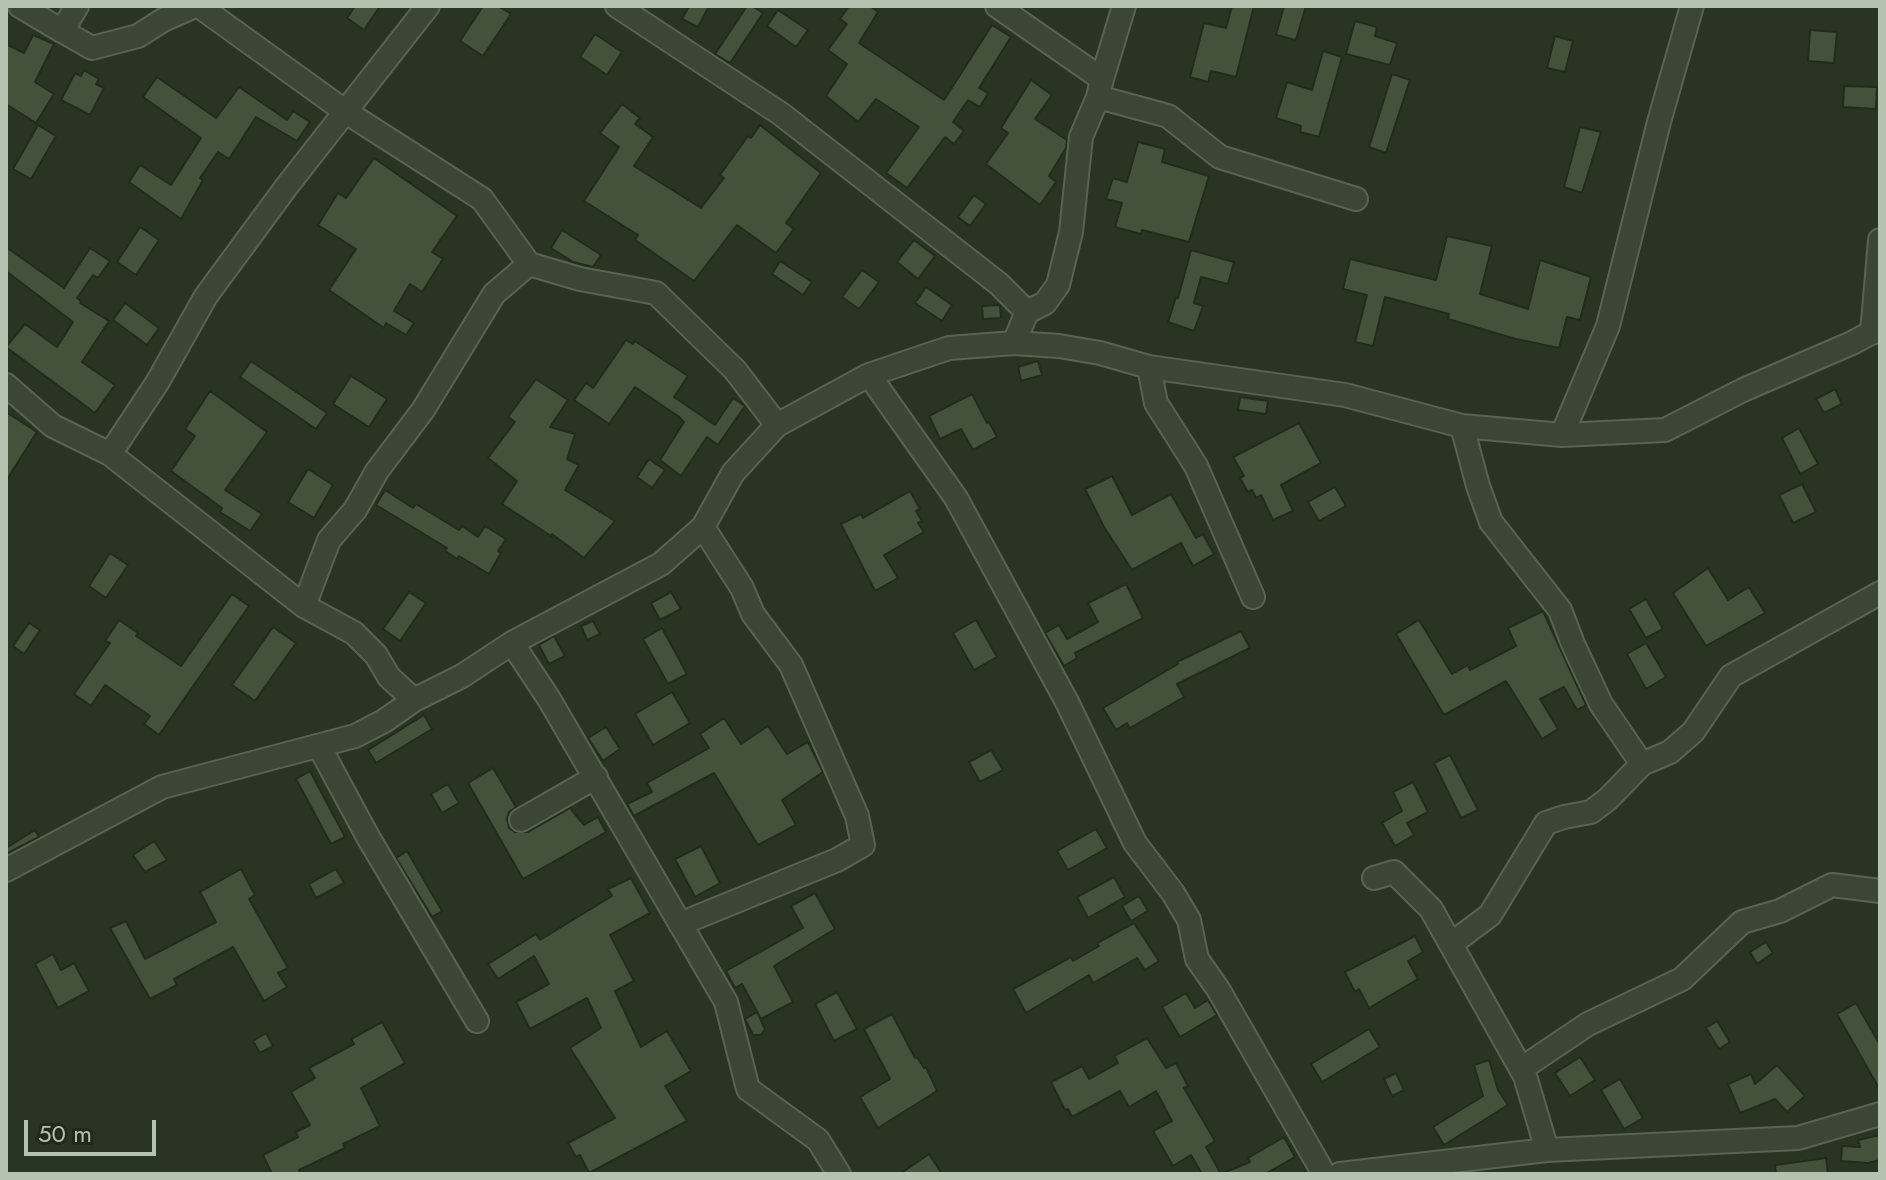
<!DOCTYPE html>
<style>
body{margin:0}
#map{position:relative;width:1886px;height:1180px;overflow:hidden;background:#293522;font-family:Jost,sans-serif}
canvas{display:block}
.frame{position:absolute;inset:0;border:8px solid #b5c2b0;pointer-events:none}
.scale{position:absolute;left:24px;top:1120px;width:132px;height:36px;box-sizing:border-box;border:4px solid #b5c2b0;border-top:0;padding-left:10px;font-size:24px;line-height:28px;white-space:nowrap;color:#b5c2b0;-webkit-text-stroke:6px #202a1b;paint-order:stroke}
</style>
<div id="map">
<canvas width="1886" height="1180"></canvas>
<div class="frame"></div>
<div class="scale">50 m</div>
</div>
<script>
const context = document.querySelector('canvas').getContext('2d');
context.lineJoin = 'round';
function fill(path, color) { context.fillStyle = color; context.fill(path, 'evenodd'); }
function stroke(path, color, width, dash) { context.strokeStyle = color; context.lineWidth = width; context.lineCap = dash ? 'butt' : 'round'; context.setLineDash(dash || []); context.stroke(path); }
const building = new Path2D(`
 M355,6H380L364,30L347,18Z
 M483,6H498L511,14L483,56L460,41Z
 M689,6H709L698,27L682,19Z
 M747,6H752L763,13L730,63L715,54Z
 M849,6H870L878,12L859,43L944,100L992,25L1011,37L979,88L988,93L980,107L968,100L953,122L964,131L954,144L945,137L907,188L886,173L919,127L876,99L858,122L826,96L847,64L828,50L847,24L840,19Z
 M1232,6H1254L1236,77L1211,71L1208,82L1190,77L1204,23L1226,28Z
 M1284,6H1306L1296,40L1276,35Z
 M778,10L808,30L796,47L767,26Z
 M1355,21L1377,27L1375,36L1397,43L1390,65L1346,54Z
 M1810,30L1837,32L1834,63L1808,61Z
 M595,34L622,52L607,75L580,57Z
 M33,35L54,44L35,82L54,94L36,123L6,104V44L24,53Z
 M1555,36L1573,41L1565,72L1547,68Z
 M1323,51L1342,57L1319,137L1300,132L1301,126L1276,118L1287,82L1312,90Z
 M84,70L99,79L96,84L104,88L90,115L61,100L75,73L81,76Z
 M1392,74L1410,80L1386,153L1369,147Z
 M157,77L216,118L239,87L287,120L293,111L310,122L297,141L256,117L229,159L218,152L200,178L203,180L181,219L129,182L140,165L171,185L201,138L143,97Z
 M1031,80L1052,95L1035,119L1067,140L1066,148L1049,176L1056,182L1040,205L986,164L1008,133L1001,128Z
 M1844,86L1877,87L1876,109L1843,107Z
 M622,104L640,118L635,124L653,137L634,166L701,208L724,178L720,175L748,136L751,138L760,125L821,173L786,223L794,229L776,253L737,225L694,281L635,240L638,235L584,201L619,147L600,133Z
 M38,125L56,136L31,179L13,169Z
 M1580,127L1601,132L1582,193L1564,187Z
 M1138,142L1165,149L1162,162L1209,176L1189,242L1142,230L1141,234L1115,227L1122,203L1106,199L1113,178L1127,182Z
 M374,158L457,216L432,252L443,259L422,292L410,284L394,311L414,323L406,335L386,323L384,328L329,290L356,249L318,225L338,193L346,198Z
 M974,195L986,204L970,226L958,217Z
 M140,227L159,240L136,275L117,262Z
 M562,230L601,255L593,267L573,262L551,248Z
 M1447,236L1492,246L1480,294L1528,309L1540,260L1591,277L1580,320L1567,317L1559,348L1516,339L1448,319L1449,314L1385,297L1373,346L1355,342L1367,295L1343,289L1350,259L1436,280Z
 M914,240L935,256L918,279L897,262Z
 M6,247L64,288L90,248L110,261L98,278L93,275L77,298L81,301L80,303L109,321L82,362L115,385L95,413L6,347L25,324L57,347L73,322L6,271Z
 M1191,250L1234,262L1228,284L1201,277L1194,303L1203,306L1194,331L1168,322L1176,297L1178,298Z
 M780,261L812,282L803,295L772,274Z
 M862,270L879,282L859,309L842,297Z
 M926,287L952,305L942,321L915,303Z
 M125,303L159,328L147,345L113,320Z
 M1000,305L1001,318L983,319L982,306Z
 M626,340L633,344L635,341L688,376L674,397L715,425L733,398L745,406L718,445L707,437L681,476L660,460L684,422L678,416L635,387L609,424L574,400L586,383L593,388Z
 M251,361L327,413L316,429L240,377Z
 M1038,361L1042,375L1021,381L1018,367Z
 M351,376L387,399L369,427L333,404Z
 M536,379L568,400L550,427L575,434L567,459L579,465L565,490L615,521L584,558L552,534L551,536L502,504L517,481L488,458L515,422L508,417Z
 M1835,389L1842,404L1824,413L1816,399Z
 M210,391L267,432L225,490L262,514L250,531L220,512L222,508L171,471L195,436L185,429Z
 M972,394L987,423L989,422L997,437L973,450L961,429L940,439L929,416Z
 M1240,397L1268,401L1266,414L1238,410Z
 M6,412L37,432L6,481Z
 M1299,423L1321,463L1281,485L1293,511L1273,520L1261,495L1256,498L1252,490L1248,492L1240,478L1244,476L1233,457Z
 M1799,428L1818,464L1800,474L1782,438Z
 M649,459L665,470L652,488L637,477Z
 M308,469L333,485L314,518L288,502Z
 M1112,476L1132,515L1171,494L1196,538L1203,534L1214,554L1193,566L1181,543L1132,570L1104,527L1085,489Z
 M1802,484L1816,512L1793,523L1779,495Z
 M1335,487L1346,506L1319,521L1308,502Z
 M385,490L413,508L416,504L459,530L462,526L478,537L485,526L506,539L498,551L501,553L489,574L459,556L457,559L445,551L447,548L376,505Z
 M910,491L920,509L916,511L922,521L918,523L924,532L884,555L898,578L875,591L841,524L861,514L863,518Z
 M110,553L128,565L106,598L89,586Z
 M1708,568L1728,600L1749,587L1765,613L1706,646L1673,593Z
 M1126,584L1143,618L1075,653L1077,658L1064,666L1045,633L1059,625L1067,639L1098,622L1088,603Z
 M409,592L426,603L400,641L383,629Z
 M671,592L681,609L660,620L651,603Z
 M232,594L249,606L159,735L144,724L150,716L105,685L91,706L74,694L110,643L105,641L119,620L138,633L136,636L181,666Z
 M1646,599L1663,629L1646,638L1629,609Z
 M1543,611L1586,705L1577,710L1564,687L1540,699L1558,729L1542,739L1506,681L1444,715L1396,634L1419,620L1452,674L1468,665L1470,670L1516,646L1508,628Z
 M976,620L997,657L974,670L953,633Z
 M593,621L600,634L587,640L581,626Z
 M29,623L40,630L24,654L13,646Z
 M273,627L296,643L255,701L232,685Z
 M662,628L687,674L668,684L643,639Z
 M1241,631L1250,648L1177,684L1184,697L1130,728L1127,723L1116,730L1103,708L1178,664L1177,662Z
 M554,636L565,656L549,664L539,645Z
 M1646,643L1666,677L1646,689L1627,654Z
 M672,692L690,723L653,745L635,714Z
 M424,715L432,729L376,763L368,750Z
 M724,718L741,744L768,726L787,754L808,742L823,772L782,800L796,825L758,845L714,773L634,816L627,804L652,792L647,783L709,748L700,734Z
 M606,727L620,749L603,761L588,738Z
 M991,750L1003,770L980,782L969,762Z
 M1450,755L1478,810L1461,818L1434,763Z
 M493,768L516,807L509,812L507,819L509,828L515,832H528L570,808L584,825L598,817L606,832L523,879L468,783Z
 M310,771L345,837L331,844L296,779Z
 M1413,782L1428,812L1407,823L1414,835L1395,846L1382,823L1402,811L1393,792Z
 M448,784L459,803L442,813L431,794Z
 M1096,829L1107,848L1068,870L1057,851Z
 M35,830L39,837L6,854V848Z
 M154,841L167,860L145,872L133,855Z
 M701,846L720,883L695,897L675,859Z
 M407,851L442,911L432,917L396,858Z
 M241,869L255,895L249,899L288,968L278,973L287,987L264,1001L233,947L174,979L177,985L150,999L110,928L126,921L145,959L216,922L200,892Z
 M336,869L344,883L316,898L309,884Z
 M1114,877L1125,897L1088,918L1077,897Z
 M631,878L650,913L610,935L634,981L615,991L641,1047L667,1031L691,1071L665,1086L687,1121L589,1173L580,1155L576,1157L568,1143L615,1118L570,1048L601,1028L587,998L530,1029L516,1002L549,984L534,956L498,979L488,964L536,934L540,940L612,896L608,889Z
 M815,893L835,929L774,966L793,1002L761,1019L742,984L735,988L726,971L803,928L791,906Z
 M1139,896L1148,911L1131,921L1122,906Z
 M1134,923L1159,961L1145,970L1137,958L1093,983L1089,975L1026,1013L1013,989L1071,957L1073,961L1099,946L1097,943Z
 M1415,936L1423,952L1408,961L1418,979L1369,1008L1359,989L1355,992L1345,972Z
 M1766,942L1773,953L1757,964L1750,952Z
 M53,954L61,970L74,963L89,991L58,1008L35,964Z
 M837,992L857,1029L834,1041L815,1004Z
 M1186,993L1195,1008L1208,1000L1217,1015L1180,1037L1162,1007Z
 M1856,1003L1880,1045V1090L1837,1014Z
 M757,1012L765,1029L761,1035H753L745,1019Z
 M892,1014L915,1058L917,1057L924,1068L926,1067L937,1091L878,1128L860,1097L890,1079L864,1029Z
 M1717,1021L1730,1042L1719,1049L1706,1028Z
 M382,1022L405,1063L361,1088L380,1126L343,1144L345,1148L299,1170L301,1174H272L263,1155L298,1137L296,1132L310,1125L291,1092L315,1078L309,1068L354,1044L351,1039Z
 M1369,1029L1380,1047L1322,1082L1311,1064Z
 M266,1033L273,1046L260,1053L253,1041Z
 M1147,1038L1166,1068L1176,1063L1188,1086L1184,1088L1215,1141L1206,1147L1221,1174L1250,1162L1248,1158L1284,1137L1295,1157L1265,1174H1202L1191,1155L1173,1166L1153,1131L1172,1121L1156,1091L1129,1107L1120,1091L1072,1117L1068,1109L1065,1110L1051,1082L1082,1066L1089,1079L1118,1063L1114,1056Z
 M1580,1057L1595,1080L1570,1096L1555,1073Z
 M1489,1060L1498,1090L1508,1105L1444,1145L1433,1127L1483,1096L1474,1065Z
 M1777,1065L1805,1096L1787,1112L1775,1099L1740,1113L1728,1084L1751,1074L1755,1084Z
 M1396,1073L1404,1090L1392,1096L1384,1079Z
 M1620,1079L1643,1118L1624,1129L1601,1090Z
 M1880,1135V1160L1868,1163L1841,1161L1842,1146L1860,1147L1858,1140Z
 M929,1154L942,1174H900Z
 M1826,1158L1828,1174H1776L1775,1165Z`);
fill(building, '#44523c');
stroke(building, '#222c1d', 2);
const minor = new Path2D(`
 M20,6L62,31L77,6
 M199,6L346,112L482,199L529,264L580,279L656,293L735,370L777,425
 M617,6L781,114L999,284L1027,312
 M997,6L1102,79L1098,97L1081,137L1071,232L1058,285L1045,303L1027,312L1014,343
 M62,31L92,48L138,36L163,20L195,6
 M1102,79L1124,6
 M1098,97L1168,116L1220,157L1356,199
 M1872,333L1880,240
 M1149,367L1156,403L1196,466L1253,597
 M869,375L956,498L1067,702L1135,843L1173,893L1189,920L1197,959L1218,989L1324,1174
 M6,385L53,426L110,454L304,606L354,633L376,655L389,677L414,700
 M1462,426L1478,486L1491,522L1560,610L1573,644L1601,704L1642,764
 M1562,435L1608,326L1659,122L1692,6
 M110,454L157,383L206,296L287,186L428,6
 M304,606L329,540L355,510L377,471L423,410L494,294L529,264
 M512,643L549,699L726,1002L748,1089L818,1140L839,1174
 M319,746L368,837L477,1021
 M521,820L596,777
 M6,870L162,787L355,736L384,721L414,700L462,676L512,643L661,564L703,527L733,473L777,425L869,375L949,348L1014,343L1059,346L1100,353L1149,367L1345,395L1462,426L1562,435L1665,430L1743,390L1852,343L1880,328
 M1374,878L1394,872L1431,909L1525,1076L1547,1150
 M680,924L837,860L863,845L857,816L791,665L753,614L742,588L703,527
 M1451,944L1490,915L1546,823L1564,817L1591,812L1608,799L1642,764L1670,752L1693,732L1731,676L1880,593
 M1521,1069L1588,1024L1682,979L1742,922L1780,911L1832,885L1880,891
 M1340,1174L1547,1150L1798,1138L1880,1114`);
stroke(minor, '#586353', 26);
stroke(minor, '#3b4635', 22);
</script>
